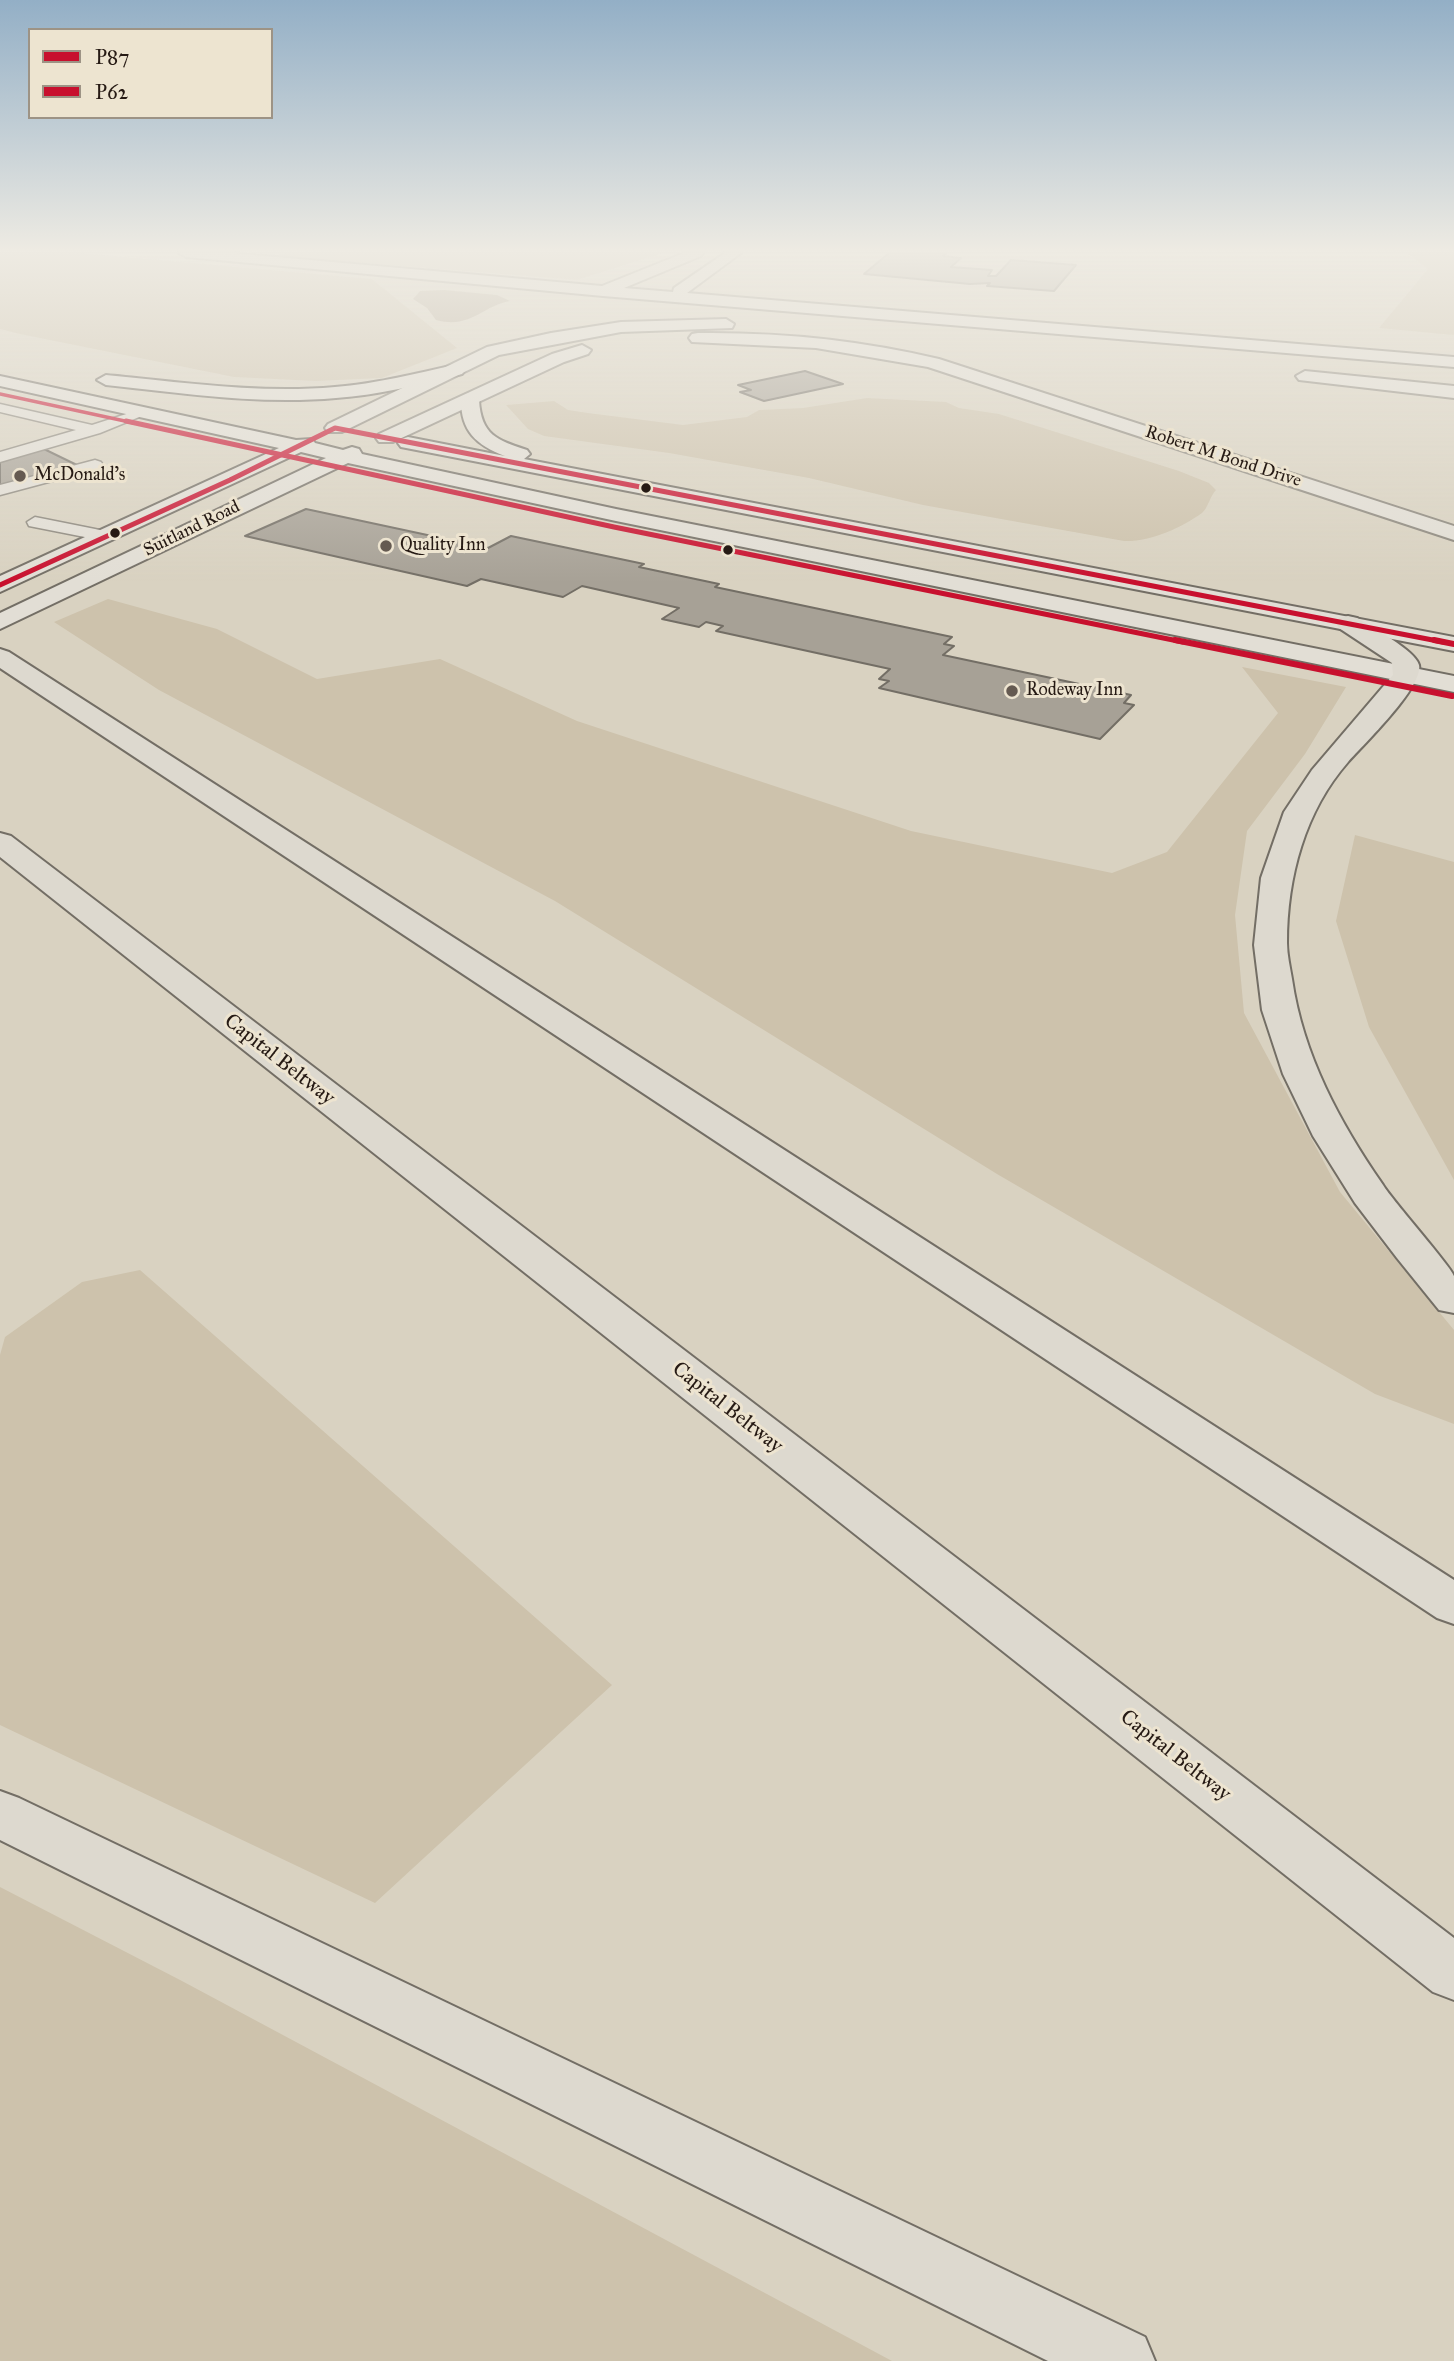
<!DOCTYPE html>
<style>
body{margin:0}
#map{position:relative;width:1454px;height:2361px;overflow:hidden;background:#d9d2c1;font-family:"IM FELL Great Primer",serif}
canvas{display:block}
.legend{position:absolute;left:28px;top:28px;width:245px;height:91px;box-sizing:border-box;background:#ede4d0;border:2px solid #9d9385;margin:0;padding:9px 12px;list-style:none;font-size:21px;color:#261a14}
.legend li{display:flex;align-items:center;gap:14px;height:35px}
.legend b{width:35px;border:2px solid #9d9385}
</style>
<div id="map">
<canvas width="1454" height="2361"></canvas>
<ul class="legend">
<li><b style="height:9px;background:#c8102e"></b>P87</li>
<li><b style="height:9px;background:#c8102e"></b>P62</li>
</ul>
</div>
<script>
const context = document.querySelector('canvas').getContext('2d');
context.lineJoin = 'round';
function fill(path, color) { context.fillStyle = color; context.fill(path, 'evenodd'); }
function stroke(path, color, width, dash) { context.strokeStyle = color; context.lineWidth = width; context.lineCap = dash ? 'butt' : 'round'; context.setLineDash(dash || []); context.stroke(path); }
function write(font, color, halo, rows, align = 'center') {
  context.font = font + ' "IM FELL Great Primer",serif'; context.lineWidth = 6; context.setLineDash([]); context.textBaseline = 'middle'; context.strokeStyle = halo; context.fillStyle = color; for (const [text, x, y, turn = 0] of rows) {
    context.save(); context.translate(x, y); context.rotate((+turn || 0) * Math.PI / 180); context.textAlign = isNaN(turn) ? turn : align; if (halo) context.strokeText(text, 0, 0); context.fillText(text, 0, 0); context.restore();
  }
}
fill(new Path2D(`
 M0,253H81L372,279L457,348L382,378L316,381L234,377L20,334L0,329Z
 M286,253H663L577,280L275,256Z
 M1407,253H1454V335L1379,328L1428,269Z
 M867,398L946,402L959,408L999,414L1179,471L1209,483L1216,490C1210,496 1208,508 1202,513C1181,528 1150,542 1124,541L923,505L809,478L669,453L544,436L528,429L506,405L554,401L568,410L588,413L683,425L747,417L759,410L803,408Z
 M108,599L217,629L317,679L440,659L577,721L911,831L1112,873L1167,852L1278,713L1242,667L1346,687L1305,754L1247,831L1235,915L1244,1013L1340,1192L1454,1330V1424L1375,1394L997,1174L555,901L159,690L54,622Z
 M1355,835L1454,862V1180L1369,1027L1336,921Z
 M140,1270L612,1685L375,1903L0,1725V1355L5,1337L82,1282Z
 M0,1887L182,1981L892,2361H0Z`), '#cdc2ac');
fill(new Path2D(`
 M444,290L497,295L510,301C480,307 471,329 436,320L427,308L413,299L420,291Z`), '#b3a794');
const building = new Path2D(`
 M889,253H947L943,256L961,258L951,267L992,270L988,276H996L1011,260L1076,265L1054,291L987,286L990,283L970,284L864,274Z
 M805,371L843,384L764,401L740,392L751,390L738,385Z
 M44,449L81,467L0,486V459Z
 M306,509L488,548L511,536L644,564L639,567L719,584L715,587L952,637L944,644L954,646L943,655L1131,695L1124,703L1134,705L1100,739L879,688L889,681L879,679L890,669L716,631L723,626L706,622L699,627L662,619L679,608L582,586L563,597L481,579L467,586L245,536Z`);
fill(building, '#a7a196');
stroke(building, '#736e65', 2);
const service = new Path2D(`
 M0,404L92,425L142,409L149,413L100,433L0,462V452L76,430L0,412Z
 M95,460L101,462L103,465L101,468L0,495V485Z
 M35,517L105,531L114,536L105,541L29,526L27,522Z`);
const tertiary = new Path2D(`
 M179,253H231L602,286L684,253H703L701,256L624,288L673,292L674,288L725,253H741L687,293L1454,357V367L603,296L186,257Z
 M726,319L734,324L732,328L621,332L499,355L342,432H328L325,428L328,424L487,347L551,333L621,322Z
 M698,333C780,332 860,340 939,359L1454,526V540L928,367L816,348L692,342L689,338L692,334Z
 M582,345L591,350L588,354L564,362L393,442H379L376,438L379,434L552,354Z
 M1305,371L1454,386V398L1299,380L1296,376Z`);
const secondary = new Path2D(`
 M456,365L465,370L462,374C421,384 379,395 336,398C259,405 182,393 106,385L97,380L106,375C182,382 259,394 335,387C376,384 416,373 456,365Z
 M0,376L296,440L312,439L315,443L343,450L352,447L359,449L362,454L616,509L1454,676V692L616,521L348,463L0,629V613L326,458L301,452L0,592V576L279,448L0,386Z
 M470,394L479,400C481,435 497,440 527,450L530,454L524,459L1454,637V651L401,447L398,443L401,439L408,437L505,456C476,445 461,431 461,400Z`);
const motorway = new Path2D(`
 M1348,616L1357,618C1371,627 1415,650 1419,665C1424,686 1363,745 1348,762C1305,811 1287,877 1287,943C1287,955 1290,967 1292,979C1303,1055 1340,1123 1383,1185C1392,1200 1453,1269 1454,1276C1454,1288 1454,1302 1454,1313L1439,1310L1397,1258L1355,1203L1313,1136L1283,1074L1262,1010L1254,945L1261,878L1284,812L1312,770L1393,675L1392,663L1339,628L1336,623L1339,618Z
 M0,649L9,652L1454,1580V1624L1437,1618L0,668Z
 M0,833L11,836L1454,1938V2000L1433,1992L0,857Z
 M0,1791L19,1798L1145,2337L1155,2361H1048L0,1840Z`);
stroke(service, '#8c877d', 3);
stroke(tertiary, '#8c877d', 4);
stroke(secondary, '#736e65', 4);
stroke(motorway, '#736e65', 4);
fill(service, '#e2ded5');
fill(tertiary, '#e2ded5');
fill(secondary, '#e2ded5');
fill(motorway, '#ddd9cf');
stroke(new Path2D(`
 M0,585L230,480L335,428L1443,642`), '#c8102e', 5);
stroke(new Path2D(`
 M1434,640L1454,644`), '#c8102e', 6);
stroke(new Path2D(`
 M0,394L134,423`), '#c8102e', 3.5);
stroke(new Path2D(`
 M126,421L614,527L1183,642`), '#c8102e', 5);
stroke(new Path2D(`
 M1175,640L1452,696`), '#c8102e', 6);
const sky = context.createLinearGradient(0, 0, 0, 583);
sky.addColorStop(0, '#93afc6');
sky.addColorStop(0.43, '#eeebe3');
sky.addColorStop(1, '#eeebe300');
context.fillStyle = sky;
context.fillRect(0, 0, 1454, 583);
for (const [x, y, r, color] of [
 [20,476,7,"#655a51"],
 [646,488,6,"#261a14"],
 [115,533,6,"#261a14"],
 [386,546,7,"#655a51"],
 [728,550,6,"#261a14"],
 [1012,691,7,"#655a51"]
]) { const dot = new Path2D(); dot.arc(x, y, r, 0, 2 * Math.PI); context.fillStyle = color; context.fill(dot); stroke(dot, '#ede4d0', 2.5); }
write('18px', '#261a14', '#ede4d0', [
 ["Robert M Bond Drive",1223,457,18],
 ["Suitland Road",192,529,-26]
]);
write('18px', '#261a14', '#ede4d0', [
 ["McDonald's",34,476],
 ["Quality Inn",400,546],
 ["Rodeway Inn",1026,691]
], 'left');
write('21px', '#261a14', '#ede4d0', [
 ["Capital Beltway",279,1060,38],
 ["Capital Beltway",727,1408,38],
 ["Capital Beltway",1175,1756,38]
]);
</script>
